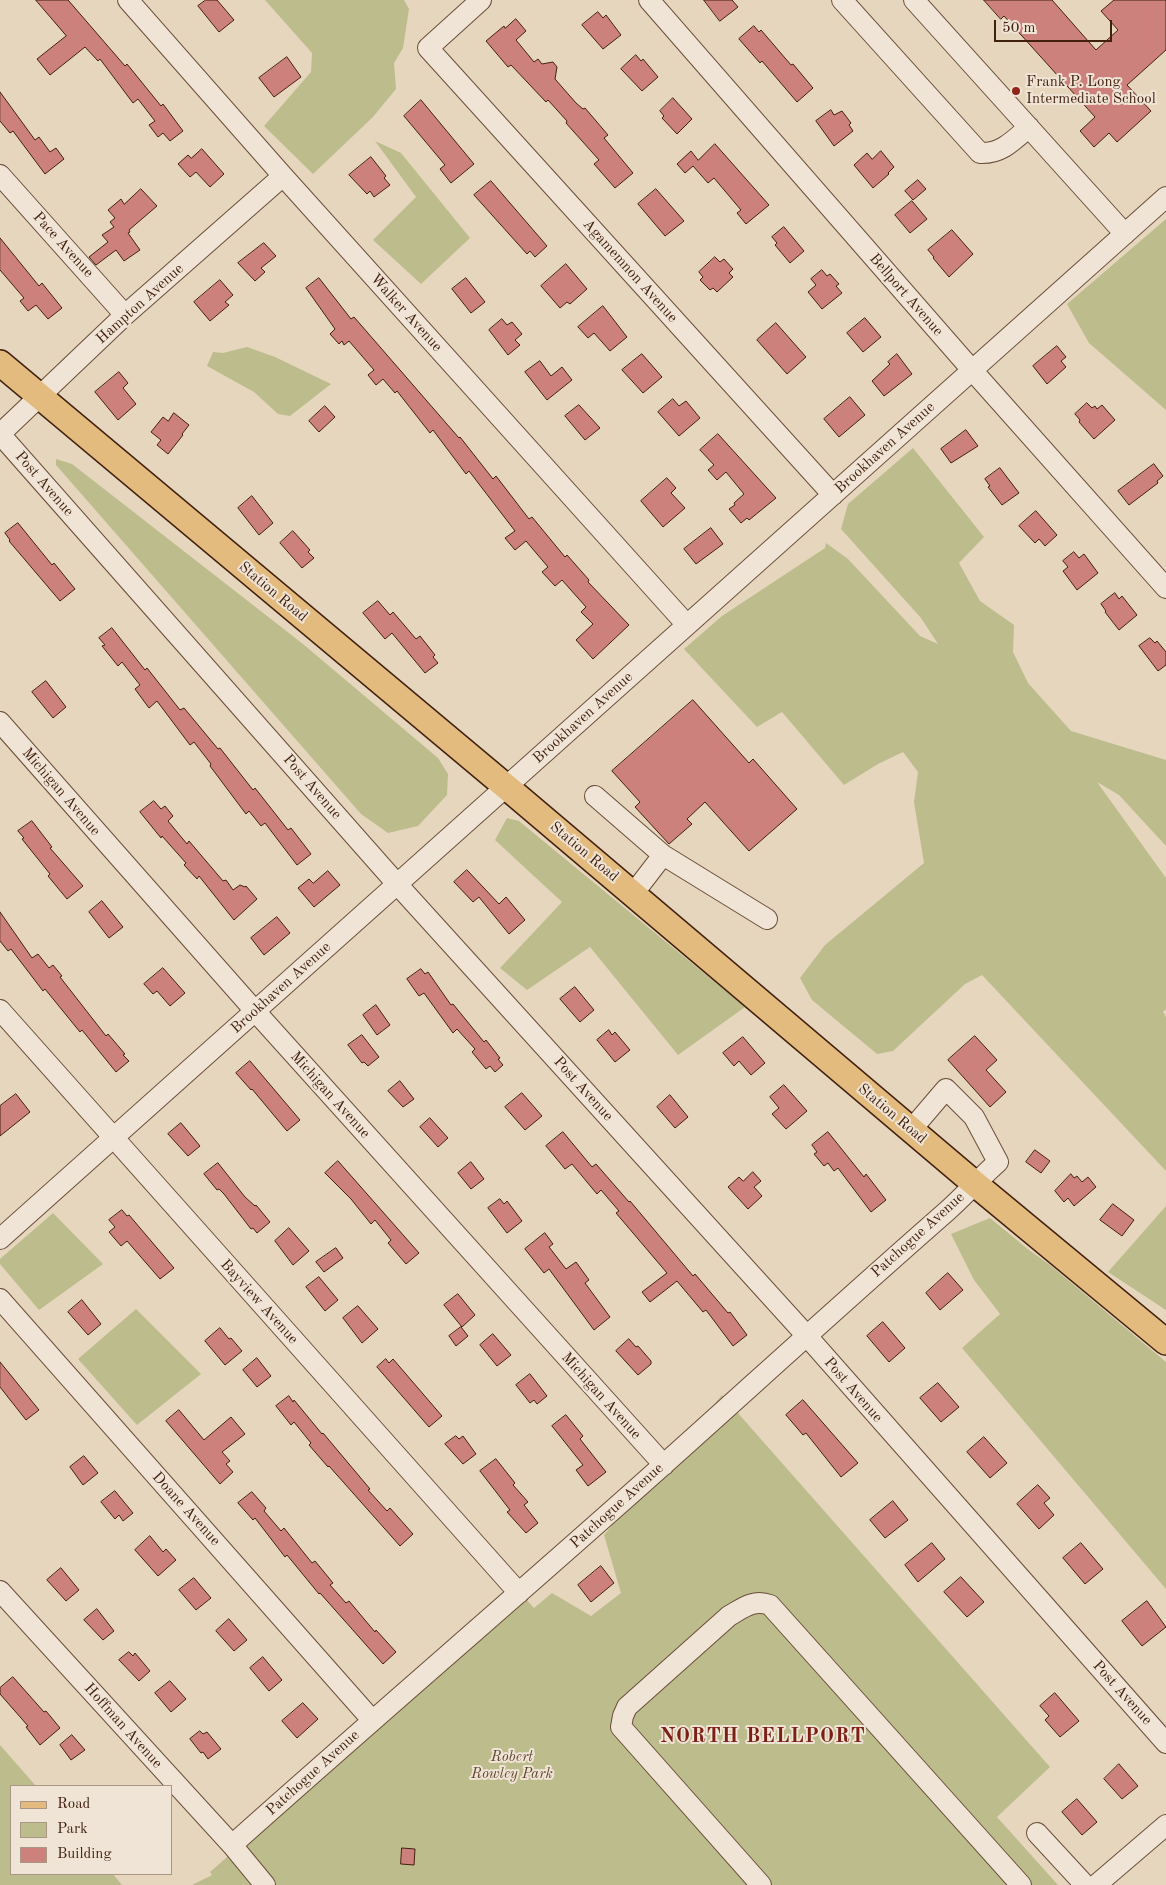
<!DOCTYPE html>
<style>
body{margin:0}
#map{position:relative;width:1166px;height:1885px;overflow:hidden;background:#e7d6be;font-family:"Old Standard TT",serif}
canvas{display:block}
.legend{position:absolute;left:10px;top:1785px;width:162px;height:90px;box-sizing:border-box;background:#efe4d5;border:1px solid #aa9685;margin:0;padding:6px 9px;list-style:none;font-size:15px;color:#42200e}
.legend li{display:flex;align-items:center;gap:10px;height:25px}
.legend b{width:25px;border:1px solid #aa9685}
.scale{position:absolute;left:994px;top:20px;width:118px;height:22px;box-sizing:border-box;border:2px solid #42200e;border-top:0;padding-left:6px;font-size:15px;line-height:18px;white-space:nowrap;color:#42200e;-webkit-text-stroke:4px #efe4d5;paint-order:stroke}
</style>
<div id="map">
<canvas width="1166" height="1885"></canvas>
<ul class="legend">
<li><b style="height:6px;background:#e4bb7f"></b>Road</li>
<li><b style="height:14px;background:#bdbc8c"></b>Park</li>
<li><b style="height:14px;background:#cd817c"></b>Building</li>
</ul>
<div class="scale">50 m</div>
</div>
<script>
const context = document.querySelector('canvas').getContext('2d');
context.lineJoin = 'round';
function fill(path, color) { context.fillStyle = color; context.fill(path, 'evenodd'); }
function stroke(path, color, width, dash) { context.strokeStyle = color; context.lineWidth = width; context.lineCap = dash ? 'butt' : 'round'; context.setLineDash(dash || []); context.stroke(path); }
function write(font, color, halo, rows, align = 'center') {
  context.font = font + ' "Old Standard TT",serif'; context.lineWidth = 4; context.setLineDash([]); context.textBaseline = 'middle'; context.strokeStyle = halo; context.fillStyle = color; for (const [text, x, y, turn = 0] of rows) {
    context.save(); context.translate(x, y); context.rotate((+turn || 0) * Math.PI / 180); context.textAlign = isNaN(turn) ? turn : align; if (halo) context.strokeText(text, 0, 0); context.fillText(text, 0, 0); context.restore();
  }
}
fill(new Path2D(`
 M265,0H404L409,9L403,48L394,63L396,89L373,117L313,174L264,126L311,72L312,53Z
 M375,141L401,153L470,238L421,284L373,240L416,197Z
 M1166,219V410L1089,343L1067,304Z
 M247,347L275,357L331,384L290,416L278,414L254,392L207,366L213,352L223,353Z
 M913,448L984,537L959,563L980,601L1014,625L1013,652L1028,683L1071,731L1166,760V846L1119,795L1097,782L1166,878V1009L1163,1012L1166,1017V1171L982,975L965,984L893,1051L877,1054L812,1000L800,978L825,945L924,863L914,802L918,772L903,752L878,764L844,785L782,712L757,727L684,649L722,616L825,548L826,543L848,559L920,636L938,644L921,618L841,529L848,504Z
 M56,459L72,464L303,644L438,758L448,774L447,795L418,826L388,833L361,814L56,465Z
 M507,818L519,821L745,1007L678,1055L590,947L527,990L500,968L562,902L495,840Z
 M1166,1206V1310L1108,1272Z
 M53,1213L103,1264L39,1310L0,1264V1259Z
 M990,1218L1029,1250L1050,1265L1166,1362V1589L962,1348L1000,1314L974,1280L951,1234Z
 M136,1309L201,1374L137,1425L78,1359Z
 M722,1395L1050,1767L997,1817L1058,1885H192L212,1875L210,1872L524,1597L534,1608L552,1593L591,1616L621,1593L604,1535Z
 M0,1745L36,1786H11V1874H113L122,1885H0Z`), '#bdbc8c');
const building = new Path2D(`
 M36,0H68L125,66L127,64L161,106L163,104L183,131L170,141L163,133L158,137L149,125L155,121L138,99L133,103L100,59L98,61L85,47L50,75L37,59L66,36Z
 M206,0H217L234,20L219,32L198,6Z
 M704,0H732L738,7L720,21Z
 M984,0H1052L1096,50L1118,30L1101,11L1114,0H1166V50L1127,85L1151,111L1117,142L1109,133L1094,147L1080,131L1095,117L1004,16L1001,19Z
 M598,12L603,18L606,15L621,35L603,49L582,25Z
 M516,19L526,31L516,40L534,62L538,59L542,64L553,62L557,67L555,79L576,103L583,109L585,108L608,135L604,138L633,173L615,188L594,164L599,160L566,123L567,121L548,100L546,102L511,65L508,67L486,41L504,26L505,28Z
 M754,26L759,32L761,30L791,65L793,64L813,88L797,102L762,61L760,63L739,39Z
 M636,55L641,61L643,59L658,77L642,91L621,69Z
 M287,57L301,77L274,97L259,78Z
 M0,92L35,140L39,137L50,152L56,148L64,159L45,174L13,131L10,133L0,121Z
 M673,98L692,119L677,134L662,118L664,116L660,111Z
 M421,100L474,164L451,183L440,169L445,165L404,116Z
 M831,110L834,115L842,111L851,123L849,125L853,131L834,146L816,121Z
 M715,144L769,205L746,224L737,213L741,210L714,178L708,183L693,166L685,173L677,164L691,151L698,160Z
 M202,149L224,174L210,187L196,172L190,177L178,164L188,155L191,158Z
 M881,151L894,167L888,173L889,174L873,188L854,165L867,153L872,159Z
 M371,157L386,176L384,178L390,185L374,197L370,191L367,194L349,175Z
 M918,180L926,189L913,200L905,191Z
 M491,181L547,246L535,257L530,251L527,254L474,195Z
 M141,189L157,206L129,230L130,232L128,233L140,250L124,261L116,250L96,265L89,257L108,242L102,235L114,227L110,222L115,218L108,210L121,199L124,204Z
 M656,189L684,221L665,236L638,204Z
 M912,201L927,219L910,233L895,215Z
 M784,227L804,251L790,263L775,245L777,243L772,237Z
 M952,230L973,254L949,277L933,258L934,257L928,250Z
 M0,238L39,286L42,283L62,308L48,319L36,305L28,311L20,301L24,298L0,270Z
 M264,243L276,256L261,268L265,272L255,281L238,263Z
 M715,257L720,262L724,259L733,269L729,273L733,277L717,292L713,288L710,290L700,280L703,277L699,272Z
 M566,264L587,289L570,304L567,302L560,308L541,286Z
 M822,270L827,276L830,274L839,284L836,286L842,293L822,309L808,292L816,285L811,279Z
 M319,278L351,319L354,317L459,438L460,437L493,479L496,476L529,519L532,517L565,557L567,555L589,580L588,582L629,625L593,659L576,640L593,624L581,612L586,607L562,580L555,586L542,572L548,567L526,541L515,550L505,538L515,531L469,471L466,474L433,430L430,433L397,391L395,393L383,379L376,385L368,375L374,370L349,341L344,345L342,341L339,344L330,334L335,329L306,288Z
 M466,278L485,302L471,313L452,289Z
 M220,280L233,295L225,302L229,305L210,321L194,302Z
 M603,306L627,337L610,351L594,333L588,338L578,327Z
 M865,318L881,337L863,352L847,333Z
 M502,319L507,325L512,322L522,334L515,340L520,345L508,355L489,330Z
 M776,323L806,357L787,374L757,340Z
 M1057,346L1066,357L1061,361L1066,367L1047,384L1033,366Z
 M642,354L662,377L643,393L622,370Z
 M897,354L912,374L884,396L872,381L890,364L888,362Z
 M540,361L551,376L562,367L572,380L547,400L525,372Z
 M119,372L128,383L123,388L136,404L118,420L95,392Z
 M850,397L865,415L839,437L824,419Z
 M673,399L679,406L686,401L700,418L679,436L658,412Z
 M1087,403L1092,408L1095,406L1097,409L1102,405L1115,420L1094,439L1079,422L1080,420L1075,414Z
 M579,405L600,428L585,440L565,416Z
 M325,406L335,417L319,432L309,421Z
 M174,413L189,425L182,434L183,435L168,454L157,445L161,440L151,432L163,417L168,421Z
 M966,430L978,446L951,463L941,449Z
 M718,434L776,498L749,520L747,518L741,523L729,509L735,505L734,503L744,494L726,472L717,480L708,470L714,465L700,450Z
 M1154,464L1163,476L1157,481L1158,483L1129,505L1118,491Z
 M1000,468L1019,493L1002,505L988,487L990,486L985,479Z
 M667,478L676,488L671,493L685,508L663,527L641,501Z
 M252,496L273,523L259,535L238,508Z
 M1036,511L1057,535L1045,546L1039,539L1035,543L1019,526Z
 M18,523L52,565L54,563L75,589L60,601L9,541L10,540L5,533Z
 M711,528L723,544L696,564L684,549Z
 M293,531L310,550L308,552L314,558L302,568L280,543Z
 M1074,552L1079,558L1084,554L1098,573L1077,590L1063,571L1068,567L1063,561Z
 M1115,593L1119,599L1122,596L1137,615L1119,630L1105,612L1106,611L1101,604Z
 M378,601L390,615L393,612L416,639L420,636L435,655L433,657L438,663L425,673L392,633L385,639L363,613Z
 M112,628L145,670L147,668L180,710L184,708L218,749L220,748L253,790L255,788L288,830L291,828L311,854L297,865L265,823L261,826L249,811L246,814L210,766L211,764L194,742L190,745L157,701L149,708L135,689L140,685L122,662L118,666L102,646L105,645L99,638Z
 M1150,638L1155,643L1157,641L1166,652V665L1158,671L1139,646Z
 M46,681L66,707L53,718L32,692Z
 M693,700L749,763L753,759L797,809L749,851L705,802L687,819L692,824L669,844L635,807L640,802L612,771Z
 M154,801L161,809L165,806L173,816L168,821L187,844L189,841L223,881L226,880L233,890L240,885L245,887L246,886L257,899L234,920L199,876L197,879L184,865L186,863L162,836L161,838L140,812Z
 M32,821L52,847L50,848L83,886L67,899L48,876L50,874L22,839L24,838L18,831Z
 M467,870L499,904L506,897L525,920L509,934L479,897L473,902L454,882Z
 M328,871L340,885L314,907L298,888L309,879L313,883Z
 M102,901L123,927L109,938L89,912Z
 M0,912L32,958L38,954L49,968L53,965L62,976L60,977L106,1036L108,1034L125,1054L123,1055L129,1061L116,1072L82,1030L80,1032L45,989L43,991L11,949L8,951L0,941Z
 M277,917L290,933L264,955L251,938Z
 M163,968L185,993L170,1006L157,991L153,994L144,984Z
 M421,969L425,974L428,972L451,1005L453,1004L484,1042L486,1040L500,1058L498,1059L503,1065L495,1072L490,1066L486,1069L472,1052L475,1049L457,1029L453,1033L424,993L419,996L407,979Z
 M575,987L594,1010L580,1022L560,999Z
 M376,1005L390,1025L377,1035L363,1015Z
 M609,1030L612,1035L615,1032L630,1050L615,1062L597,1040Z
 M362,1035L379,1057L368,1066L364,1062L362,1063L348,1045Z
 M975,1036L997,1060L986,1070L1006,1092L990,1107L948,1060Z
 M743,1037L765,1063L751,1075L739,1061L734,1066L723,1053Z
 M250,1061L300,1120L287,1131L252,1089L251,1090L236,1073Z
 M400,1081L414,1099L403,1107L388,1091Z
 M784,1085L807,1111L786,1129L772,1114L779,1108L770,1097Z
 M522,1093L542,1116L525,1130L505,1107Z
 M16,1094L30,1112L0,1136V1106Z
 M670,1095L688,1117L675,1128L657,1107Z
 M430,1118L448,1138L438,1147L420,1127Z
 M181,1123L200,1146L188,1156L168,1134Z
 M563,1132L592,1167L596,1164L629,1202L630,1201L693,1276L695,1274L728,1313L730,1312L747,1335L733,1346L706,1310L703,1312L677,1281L650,1302L642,1292L667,1273L616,1213L619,1211L601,1190L597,1194L572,1164L565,1169L546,1146Z
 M828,1132L864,1177L866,1174L886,1200L871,1212L838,1168L834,1171L828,1163L824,1166L814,1154L817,1152L812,1145Z
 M1035,1150L1050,1161L1041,1173L1026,1162Z
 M338,1161L419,1253L406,1264L388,1243L391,1240L375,1220L371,1224L351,1199L325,1173Z
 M471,1162L484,1179L471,1189L458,1173Z
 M218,1163L245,1197L255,1206L256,1205L270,1222L257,1233L253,1228L251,1229L224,1194L219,1189L217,1190L204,1174Z
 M753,1172L761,1181L754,1187L762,1196L748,1209L728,1187L739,1177L743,1181Z
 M1071,1174L1074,1178L1077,1176L1082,1182L1088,1177L1096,1187L1074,1206L1068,1198L1064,1202L1055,1191Z
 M500,1199L504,1204L507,1201L522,1221L507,1233L488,1208Z
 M1113,1204L1134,1220L1122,1236L1100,1220Z
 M122,1210L127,1216L129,1215L174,1268L160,1279L127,1241L121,1246L109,1232L115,1227L109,1220Z
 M289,1228L309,1251L293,1265L275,1241Z
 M545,1233L553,1244L549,1247L566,1269L576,1262L589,1280L585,1283L610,1317L594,1330L549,1269L544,1273L525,1249Z
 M336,1248L343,1258L324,1272L316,1262Z
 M948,1273L963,1290L940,1310L926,1293Z
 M319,1277L338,1300L325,1311L306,1287Z
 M458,1294L475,1315L462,1327L444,1305Z
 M82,1300L101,1324L88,1335L68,1312Z
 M358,1306L378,1329L362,1343L343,1318Z
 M883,1322L905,1348L889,1362L867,1336Z
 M461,1327L468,1336L456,1346L449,1336Z
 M220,1328L229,1339L231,1338L242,1351L225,1365L205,1341Z
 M493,1334L511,1355L497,1366L480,1345Z
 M629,1339L636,1347L638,1346L651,1361V1364L638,1375L616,1351Z
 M257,1358L271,1376L257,1387L243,1370Z
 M386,1359L389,1363L393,1359L442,1416L429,1427L377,1367Z
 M0,1362L39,1410L26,1420L0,1387Z
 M530,1374L547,1396L537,1404L534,1400L530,1403L516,1385Z
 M938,1383L959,1407L941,1422L920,1398Z
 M289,1396L293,1402L294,1400L322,1434L323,1433L370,1489L368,1490L387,1511L390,1508L413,1534L400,1546L329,1466L328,1467L309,1445L311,1443L294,1422L291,1425L276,1406Z
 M803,1400L858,1463L841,1477L806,1433L803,1435L786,1415Z
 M179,1410L204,1440L231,1417L245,1434L222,1452L230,1461L226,1464L233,1472L220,1484L166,1421Z
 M566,1415L583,1436L580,1439L606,1472L588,1486L576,1470L583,1465L552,1426Z
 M456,1436L459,1439L463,1436L476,1454L463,1464L445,1444Z
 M984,1437L1007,1463L990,1478L967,1452Z
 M84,1456L98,1473L83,1485L70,1467Z
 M496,1459L515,1483L513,1485L528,1502L524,1505L538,1523L526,1533L507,1512L510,1510L480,1471Z
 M1038,1485L1050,1498L1044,1503L1054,1515L1039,1529L1017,1504Z
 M115,1491L133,1513L123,1521L119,1515L115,1519L101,1502Z
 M252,1492L266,1508L264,1511L281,1531L284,1528L312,1563L315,1561L333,1583L330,1585L346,1603L349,1601L375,1632L376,1630L396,1652L383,1664L320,1593L319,1594L287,1555L285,1557L255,1518L253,1520L238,1503Z
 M893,1501L908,1520L885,1538L870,1520Z
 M150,1536L163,1552L166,1549L176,1560L158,1576L135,1550Z
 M932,1543L945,1559L918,1582L905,1565Z
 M1081,1543L1103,1569L1085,1584L1063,1558Z
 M601,1566L614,1583L591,1602L578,1585Z
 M61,1568L79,1590L66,1601L47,1580Z
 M961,1577L984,1602L967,1617L944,1592Z
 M194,1578L211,1598L196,1610L179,1590Z
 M1147,1601L1166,1627L1142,1646L1122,1621Z
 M97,1609L114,1631L103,1640L84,1620Z
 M229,1619L247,1640L234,1651L216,1631Z
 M129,1652L133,1656L135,1653L150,1671L139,1681L119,1660Z
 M263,1657L282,1680L269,1691L250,1668Z
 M13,1677L44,1712L46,1711L60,1728L40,1745L26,1727L28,1726L0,1694V1688Z
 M170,1681L186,1699L171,1712L155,1693Z
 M1055,1693L1079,1721L1060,1737L1045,1720L1049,1716L1040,1706Z
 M303,1703L318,1719L297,1738L282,1721Z
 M200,1731L203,1734L207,1732L221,1749L208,1759L203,1752L201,1753L190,1739Z
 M72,1735L85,1750L71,1760L60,1745Z
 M1119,1764L1138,1786L1122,1799L1104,1779Z
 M1077,1799L1097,1822L1082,1835L1062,1812Z
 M402,1848L415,1849L414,1865L401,1864Z`);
fill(building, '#cd817c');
stroke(building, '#42200e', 1);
const minor = new Path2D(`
 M128,0L283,176L687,625
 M481,0L428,48L833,495
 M649,0L972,370L1166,588
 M842,0L980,153C1001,154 1013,141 1029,127
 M914,0L1125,234
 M0,175L125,315
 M0,434L397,884L806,1335L1166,1743
 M0,434L125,315L283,176
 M0,722L255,1011L664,1465
 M595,796L663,855L633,894
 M663,855L767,919
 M0,1010L519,1593
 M0,1239L1166,197
 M0,1299L372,1720
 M0,1591L232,1845L265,1885
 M1037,1833L1085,1885
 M232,1845C374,1718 519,1594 661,1467C756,1382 850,1296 946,1212C964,1196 980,1178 998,1162L974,1117L946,1089L911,1130
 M761,1885L621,1727L623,1716L627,1707L729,1616C743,1608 753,1599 770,1605L1021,1885
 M1096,1885L1166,1825`);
const major = new Path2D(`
 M0,363L516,795L974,1183L1166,1342`);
stroke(minor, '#6b4e3a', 22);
stroke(major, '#42200e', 28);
stroke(minor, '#efe4d5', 20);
stroke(major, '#e4bb7f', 25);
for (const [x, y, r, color] of [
 [1016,91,5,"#8f2418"]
]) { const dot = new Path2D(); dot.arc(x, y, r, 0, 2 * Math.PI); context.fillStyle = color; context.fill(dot); stroke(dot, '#efe4d5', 2); }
write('15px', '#42200e', '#efe4d5', [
 ["Frank P. Long",1026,82],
 ["Intermediate School",1026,99]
], 'left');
write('15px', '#42200e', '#efe4d5', [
 ["Pace Avenue",63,245,48],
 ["Agamemnon Avenue",630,271,48],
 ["Bellport Avenue",906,295,49],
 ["Hampton Avenue",140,304,-42],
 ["Walker Avenue",406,313,48],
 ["Brookhaven Avenue",885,448,-42],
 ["Post Avenue",44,484,49],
 ["Station Road",273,592,40],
 ["Brookhaven Avenue",583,718,-42],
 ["Post Avenue",312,787,49],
 ["Michigan Avenue",61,792,49],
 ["Station Road",584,852,40],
 ["Brookhaven Avenue",281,988,-42],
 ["Post Avenue",583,1089,48],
 ["Michigan Avenue",330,1095,48],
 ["Station Road",892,1114,40],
 ["Patchogue Avenue",918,1235,-42],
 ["Bayview Avenue",259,1302,48],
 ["Post Avenue",853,1390,49],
 ["Michigan Avenue",601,1396,48],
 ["Patchogue Avenue",617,1506,-42],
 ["Doane Avenue",186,1509,48],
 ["Post Avenue",1122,1693,48],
 ["Hoffman Avenue",123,1726,48],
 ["Patchogue Avenue",313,1773,-42]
]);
write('italic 15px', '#61472e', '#efe4d5', [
 ["Robert",512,1757],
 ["Rowley Park",512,1774]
]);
context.letterSpacing = '1px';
write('bold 20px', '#7a1f14', '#efe4d5', [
 ["NORTH BELLPORT",763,1737]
]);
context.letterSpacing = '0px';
</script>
